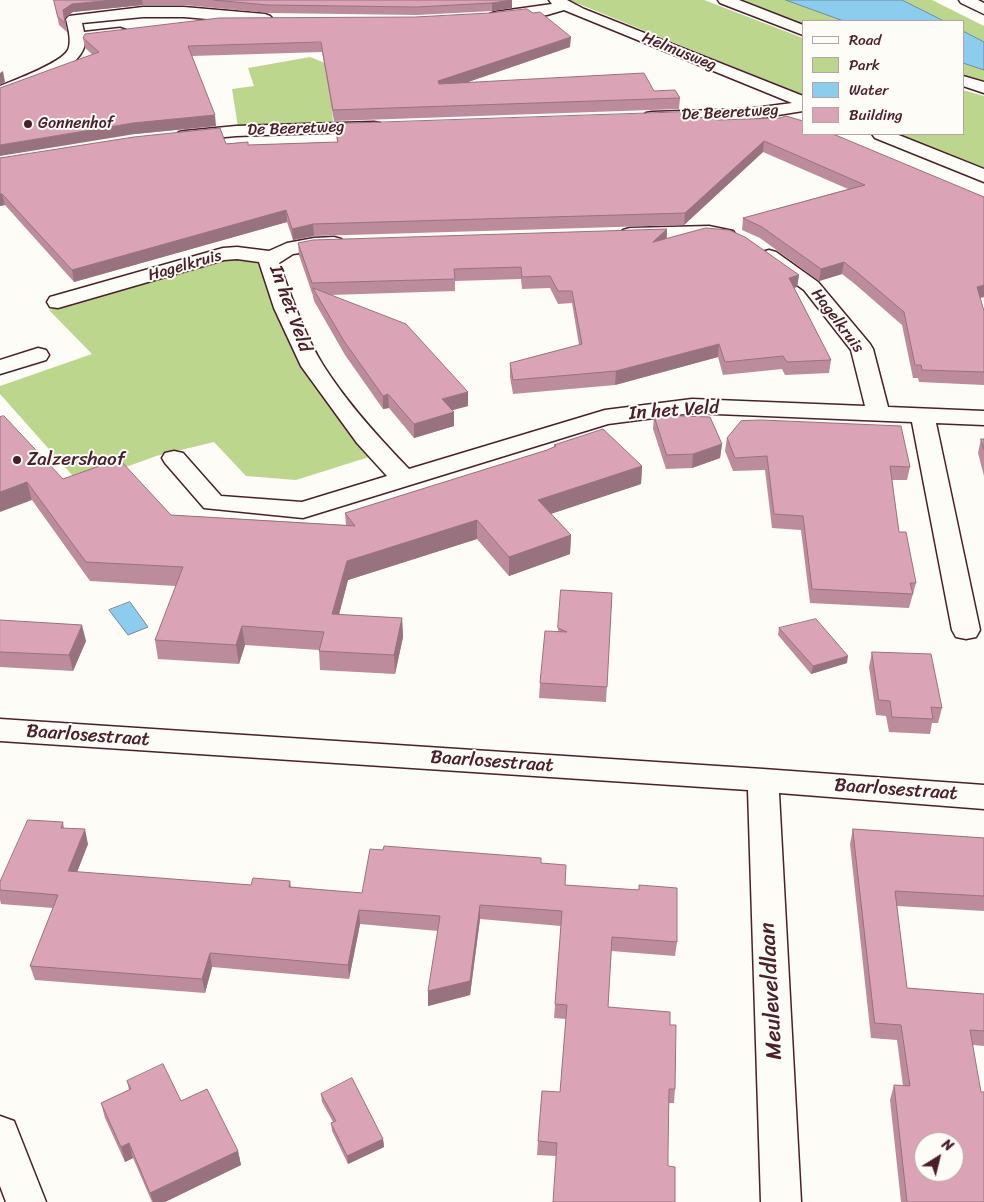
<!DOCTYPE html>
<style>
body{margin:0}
#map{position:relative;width:984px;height:1202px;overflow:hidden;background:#fdfcf7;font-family:Sriracha,sans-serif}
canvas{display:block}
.legend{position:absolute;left:802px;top:20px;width:162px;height:115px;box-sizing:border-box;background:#fdfcf7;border:1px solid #b5a4a5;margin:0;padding:6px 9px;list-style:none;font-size:15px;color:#4a1f2b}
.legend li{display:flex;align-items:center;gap:10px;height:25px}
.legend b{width:25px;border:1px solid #b5a4a5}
.north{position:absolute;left:914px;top:1132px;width:50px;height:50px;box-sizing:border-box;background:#fdfcf7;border:1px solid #b5a4a5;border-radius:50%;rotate:36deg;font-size:14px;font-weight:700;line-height:20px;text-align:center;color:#4a1f2b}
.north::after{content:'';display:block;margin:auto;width:18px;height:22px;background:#4a1f2b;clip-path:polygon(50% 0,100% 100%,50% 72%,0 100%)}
</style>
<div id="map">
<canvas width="984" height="1202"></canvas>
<ul class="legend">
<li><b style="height:6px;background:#fdfcf7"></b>Road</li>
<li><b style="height:14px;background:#bdd68d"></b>Park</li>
<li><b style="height:14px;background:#8ccced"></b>Water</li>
<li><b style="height:14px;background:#dba3b6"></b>Building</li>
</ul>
<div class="north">N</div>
</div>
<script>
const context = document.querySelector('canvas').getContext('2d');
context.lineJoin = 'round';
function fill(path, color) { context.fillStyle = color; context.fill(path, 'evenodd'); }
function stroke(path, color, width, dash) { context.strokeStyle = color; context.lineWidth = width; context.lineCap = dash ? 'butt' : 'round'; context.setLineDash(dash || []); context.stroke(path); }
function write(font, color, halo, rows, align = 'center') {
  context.font = font + ' Sriracha,sans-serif'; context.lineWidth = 4; context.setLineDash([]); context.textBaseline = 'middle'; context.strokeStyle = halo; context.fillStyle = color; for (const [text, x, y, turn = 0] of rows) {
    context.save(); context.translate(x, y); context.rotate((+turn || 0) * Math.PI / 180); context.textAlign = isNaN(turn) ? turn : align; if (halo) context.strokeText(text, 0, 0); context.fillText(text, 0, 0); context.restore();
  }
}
fill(new Path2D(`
 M569,0H704L803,38V95Z
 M738,0H786L844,21H803V24Z
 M902,0H932L984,26V42L963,31V21H944Z
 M310,57L330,65L333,124L238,127L232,89L254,86L248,68Z
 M963,63L984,70V82L963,75Z
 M963,90L984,96V168L898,134H963Z
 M231,258L257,261L301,368L369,457L296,480L246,476L214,442L156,456L80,484L0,394V386L92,354L49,310Z`), '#bdd68d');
const water = new Path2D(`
 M786,0H902L944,21H844Z
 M963,31L984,42V70L963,63Z
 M130,602L148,627L128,635L109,610Z`);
fill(water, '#8ccced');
stroke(water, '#72879f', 1);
const minor = new Path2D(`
 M549,0H567L584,9L803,96V111L747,120L652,122L646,121L643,117L646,113L652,112L747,109L792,103L564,10L547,15L495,22L490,20L487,17L490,14L495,12L552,4Z
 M143,7H184L265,14L270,16L273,19L270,22L265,24L184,17H143L82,23L84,32L120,28L126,30L128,33L126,36L120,38L85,42C84,69 23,91 0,97V86C15,80 61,63 68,50C72,41 68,28 66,19L69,16Z
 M374,122L380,123L383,127L380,131L236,136L185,141L179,140L176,136L179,132L185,131L236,126Z
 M872,134H896L984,169V182L875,138Z
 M709,226L733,231L736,235L733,239L726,241L709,238L630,240L623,238L620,234L623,230L630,228Z
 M334,237L341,239L344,243L341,247L293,254L279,263C291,296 305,336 323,365C347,403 378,437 409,469L605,410L692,399L865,406L851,350L804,290L762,260L759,256L762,252L769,250L776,252L818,282L870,344L873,349L888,407L984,411V425L936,423L980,630L976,637L966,639L956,637L952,630L912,422L692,413L608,424L303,518L204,508L165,463L162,458L165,453L174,451L183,453L221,496L302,502L387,476L357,443L301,366L274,308L259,262L237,259L224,260L58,308L50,307L47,302L50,297L223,248L237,247L269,251L287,243L314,238Z
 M38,348L46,350L49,355L46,360L0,374V360Z
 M0,719L763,769L984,785V809L779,793L801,1202H761L748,790L0,741Z
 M0,1116L14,1121L46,1202H6L0,1186Z`);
const highway = new Path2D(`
 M718,0H739L803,25V35L720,3Z
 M959,0H978L984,3V14L961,3Z
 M963,76L984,82V93L963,86Z`);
stroke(minor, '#4a1f2b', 3);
stroke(highway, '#4a1f2b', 3);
fill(minor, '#fdfcf7');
fill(highway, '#fdfcf7');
fill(new Path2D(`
 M54,0H512V8L492,11L417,15L269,13L184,5H143L73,12L65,18L67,32L59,25Z
 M83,38L570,47L468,82L654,91L680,98L679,109L334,121L322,52L192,56L216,126L135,134L92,54L85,48Z
 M690,118L717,120L984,197V297L980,298L984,311V385L919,382L918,378H913L902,325L856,285L842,274L819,281L760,238L742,230L743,218L848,189L763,152L684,225L314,236L293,240L287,222L74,282L5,205L0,206V158L248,142V145L337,142L335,124Z
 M667,229V239L799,275L797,287L794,288L831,360L829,373L785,375L782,369L723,375L718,357L615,385L513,394L510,377V363L579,345L572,303L558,304L550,288L522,289L521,279L455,281V291L330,295L468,392V406L452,410L454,412V426L414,438L389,408L383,409L345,355L314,301L313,296L299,255L298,243Z
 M654,415L722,444L720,458L692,468L666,469L653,429Z
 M0,417L63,479L171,515L346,525L345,513L547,450L554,447V445L642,466L641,484L551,514L571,535L570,554L509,576L477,539L348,580L339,615L402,618L403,637L395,674L320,670L319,650L245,645L239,664L158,659L155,640L176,586L90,581L32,500Z
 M727,438L910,467L907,480H892L899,532L916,583L909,608L810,603L801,530L772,528L765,470L733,471L725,451Z
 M981,439H984V476L978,453Z
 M561,590L612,593L606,702L539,698L540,683L558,632Z
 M0,620L86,641L73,671L0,667Z
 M779,628L847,663L811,674L778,635Z
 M872,652L942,708L938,723H932L930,734L889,732L886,716L876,715L869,667Z
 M63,822L64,828L88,844L77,872L251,885L290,881L291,887L362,893L541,863L565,885L639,890V885L677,942L675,956L611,951L608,1007L670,1025L675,1089L674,1103H669L556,1156L537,1155L538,1141L560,1092L566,1019L554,1018L561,926L480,919L470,995L428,1006L438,931L360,924L349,979L212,967L205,993L35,980L30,966L53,908L1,904L0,900V882Z
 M853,829L984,838V911L897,906L907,988L984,994V1046L973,1045L984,1202H901L890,1100L894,1085L903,1086L897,1040L871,1038L850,844Z
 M127,1081L181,1101L238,1151L241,1165L165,1202H152L133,1158L125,1162L105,1118L101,1103L129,1090Z
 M321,1094L383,1139L384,1147L348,1164L332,1131L331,1123L333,1122L322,1102Z`), '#bc8c9d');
fill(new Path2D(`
 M113,0H142L143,5L73,12L65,18L67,32L63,10L72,4Z
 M512,0V8L492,11V3Z
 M571,37L570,47L439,92L438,81Z
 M3,71L5,82L0,85V73Z
 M215,115L216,126L135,134L0,156V145L133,123Z
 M764,141L763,152L684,225L685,213Z
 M0,194H2L5,205L0,206Z
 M286,210L287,222L74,282L72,270Z
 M313,224L314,236L293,240L292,229Z
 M667,229L666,241L653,242Z
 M844,262L842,274L819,281L821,269Z
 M799,275L797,287L787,290L789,278Z
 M984,285V297L974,299L977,287Z
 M719,344L718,357L615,385L616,371Z
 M468,392V406L442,413V399Z
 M388,394L389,408L383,409V396Z
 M454,412V426L414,438V424Z
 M722,444L720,458L692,468L693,454Z
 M642,466L641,484L538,518V500Z
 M27,482L32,500L0,512V492Z
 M477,520V539L348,580L334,633L332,614L347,561Z
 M571,535L570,554L509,576V557Z
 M402,618L403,637L395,674L394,655Z
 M82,625L86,641L73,671L69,655Z
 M242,626L245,645L239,664L236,645Z
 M848,656L847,663L811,674L813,666Z
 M85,829L88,844L72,885L68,871Z
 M480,905V919L470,995L428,1006V991Z
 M359,910L360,924L349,979L348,965Z
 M210,953L212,967L205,993L202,979Z
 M383,1139L384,1147L348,1164L347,1156Z
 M129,1143L133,1158L125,1162L121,1147Z
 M238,1151L241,1165L165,1202H153L150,1193Z`), '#99727f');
const building = new Path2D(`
 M54,0H113L72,4L63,10L65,23L58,17Z
 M214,0H512L492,3L417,7L268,5Z
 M527,9L533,13L540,12L571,37L438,81L439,84L644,73L654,91L675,90L680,98L333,110L321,42L188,46L215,115L133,123L0,145V88L99,52L83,38L85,34L219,18L415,17L490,13Z
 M687,112L690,118L716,117L717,120L780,118L786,116L803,121V134H833L984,197V285L977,287L984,311V372L922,370L921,365H915L904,312L858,273L844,262L821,269L762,227L743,218L865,185L764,141L685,213L313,224L292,229L286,210L72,270L2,194H0V158L134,137L220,128L226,144L248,142V145L338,142L335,124Z
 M706,228L729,230L745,237L799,275L789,278L831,360L787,362L783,356L725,362L719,344L616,371L513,380L510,363L582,344L572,291H558L550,276L522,277L521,267L454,269L455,279L312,283L298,243L313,240L667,229L653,242Z
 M313,288L406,324L468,392L442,399L454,412L414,424L388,394L383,396L344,341Z
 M654,415L710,417L722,444L693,454L667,455Z
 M4,416L63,479L119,459L171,515L355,526L345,513L547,450L556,446L554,445L603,429L642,466L538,500L571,535L509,557L477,520L347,561L332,614L402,618L394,655L319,651L324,632L242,626L236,645L155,640L183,567L86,562L27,482L0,492V417Z
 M761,420L901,426L910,467L890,466L899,532H906L916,583H910L913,594L812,589L803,516L774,514L767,456L735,458L727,438L741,421Z
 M981,439H984V449Z
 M561,590L612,593L607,687L540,683L545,631L567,632L558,628Z
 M816,619L848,656L813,666L779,628Z
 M0,620L82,625L69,655L0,652Z
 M872,652L931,654L942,708L931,707L933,719L892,717L890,701L879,700Z
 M28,820L63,822L61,828L85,829L68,871L251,885L253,878L290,881L289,887L362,893L370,849L383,850L384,846L541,858V863L566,865L565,885L639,890V885L677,888V942L612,937L608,1007L670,1012V1025H676L675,1089H669L668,1152V1166L675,1167V1202H553L557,1143L538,1141L542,1091L560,1092L567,1005L555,1004L562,911L480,905L470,981L428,991L440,916L359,910L348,965L210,953L202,979L30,966L58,895L0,890V882Z
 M853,829L984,838V896L895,891L907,988L984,994V1031L970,1030L981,1092H984V1202H907L894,1085L910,1086L901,1025L875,1023ZM924,1142H954V1172H924Z
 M163,1064L181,1101L207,1089L238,1151L150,1193L129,1143L121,1147L101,1103L131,1089L127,1081Z
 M352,1078L383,1139L347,1156L331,1123L336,1121L321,1094Z`);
fill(building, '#dba3b6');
stroke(building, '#99727f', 1);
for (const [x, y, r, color] of [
 [28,124,5,"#4a1f2b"],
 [17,460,5,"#4a1f2b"]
]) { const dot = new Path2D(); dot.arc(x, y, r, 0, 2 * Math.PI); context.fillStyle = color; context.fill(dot); stroke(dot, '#fdfcf7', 2); }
write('16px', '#4a1f2b', '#fdfcf7', [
 ["Helmusweg",679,52,22],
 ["De Beeretweg",730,113,-3],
 ["De Beeretweg",296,129,-2],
 ["Hagelkruis",185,266,-16],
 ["Hagelkruis",837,321,53]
]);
write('16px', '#4a1f2b', '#fdfcf7', [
 ["Gonnenhof",38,124]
], 'left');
write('19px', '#4a1f2b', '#fdfcf7', [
 ["In het Veld",290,309,70],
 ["In het Veld",674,411,-4],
 ["Baarlosestraat",88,736,4],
 ["Baarlosestraat",492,762,4],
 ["Baarlosestraat",896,790,4]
]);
write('19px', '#4a1f2b', '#fdfcf7', [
 ["Zalzershaof",27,460]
], 'left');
write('22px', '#4a1f2b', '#fdfcf7', [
 ["Meuleveldlaan",772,991,-93]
]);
</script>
